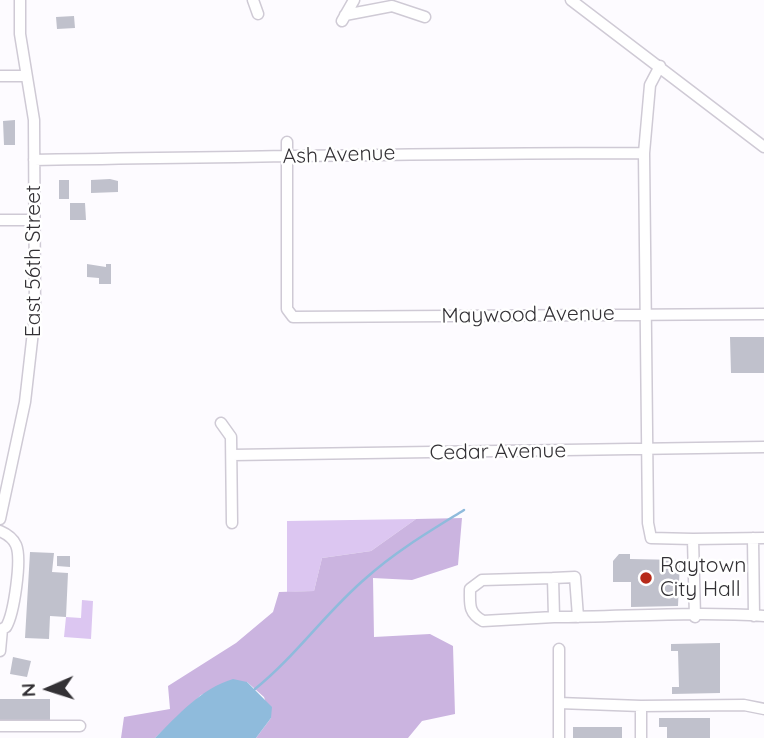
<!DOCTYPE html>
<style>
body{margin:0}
#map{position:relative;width:764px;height:738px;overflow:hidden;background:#fdfbff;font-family:Quicksand,sans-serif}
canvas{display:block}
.north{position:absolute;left:14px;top:654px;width:70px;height:70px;-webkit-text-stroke:5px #fff;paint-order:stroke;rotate:267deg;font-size:19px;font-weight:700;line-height:28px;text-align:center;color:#333135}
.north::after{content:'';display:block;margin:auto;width:24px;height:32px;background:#333135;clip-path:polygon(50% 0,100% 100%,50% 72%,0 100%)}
</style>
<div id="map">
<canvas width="764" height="738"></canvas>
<div class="north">N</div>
</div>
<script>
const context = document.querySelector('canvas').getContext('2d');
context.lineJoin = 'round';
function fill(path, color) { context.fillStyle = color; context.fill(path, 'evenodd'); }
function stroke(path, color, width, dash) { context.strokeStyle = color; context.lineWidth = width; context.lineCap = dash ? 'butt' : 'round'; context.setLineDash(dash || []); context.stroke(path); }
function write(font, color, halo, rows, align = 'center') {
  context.font = font + ' Quicksand,sans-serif'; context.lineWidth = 5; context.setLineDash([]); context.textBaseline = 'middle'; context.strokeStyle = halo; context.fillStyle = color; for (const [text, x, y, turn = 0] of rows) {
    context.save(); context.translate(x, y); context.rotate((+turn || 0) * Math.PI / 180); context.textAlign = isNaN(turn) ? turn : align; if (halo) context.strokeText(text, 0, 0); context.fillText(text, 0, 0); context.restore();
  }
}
fill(new Path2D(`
 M416,519L371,551L322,558L314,591L287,592V521Z
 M82,600L93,601L91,639L64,637L66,617L81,618Z`), '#dcc6f1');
fill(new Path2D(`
 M462,518L458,565L412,580L373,578L374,637L430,634L453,646L455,714L422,721L408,738H256L271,718L264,697L247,682L201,695L155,738H121L124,717L170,709L168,686L236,643L273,612L279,592L314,591L322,558L371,551L416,519Z`), '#cbb4e0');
fill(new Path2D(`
 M233,679L247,682L272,707L271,718L256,738H155C178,715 202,688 233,679Z`), '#8fbbdc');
stroke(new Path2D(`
 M255,689C296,656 326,612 366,578C396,551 430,531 464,510`), '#8fbbdc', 2.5);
fill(new Path2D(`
 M74,16L75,28L57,29L56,17Z
 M15,120V145H4L3,121Z
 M110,179L118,181V192L91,193V180Z
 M59,180H69V199H59Z
 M70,203H85L86,220H70Z
 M87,264L106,267V264H111V284H99V278L87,277Z
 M730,337H764V373H731Z
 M30,552L54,553L52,572L68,573L66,617L50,616L49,639L25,638Z
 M619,554H630V559L680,560L678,606L631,607V582H613V561Z
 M57,556H70V567L57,566Z
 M720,643V693L672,694V687H679L678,651H671V644Z
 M13,657L31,661L27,677L10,674Z
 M0,699H50V720H0Z
 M659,718H710V738H667V727H659Z
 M573,727H622V738H573Z`), '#c0c1cc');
const minor = new Path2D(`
 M253,0L258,14
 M571,0L764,147
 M345,15L392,6L425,17
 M342,21L354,0
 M660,66L650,85L644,153L648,523L651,538L693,539L695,617
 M0,76H25
 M287,142V309L293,317L764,314
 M34,160C238,157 441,153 644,153
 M0,220H33
 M221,423L231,437L232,523
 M232,455L764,447
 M0,519L25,402L35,314L34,120L20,34V0
 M0,531C7,534 13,538 16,545C22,559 14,614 6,627L0,630
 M753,538L754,616
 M693,539L764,538
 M553,578L482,580L470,589C470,604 468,613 483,621L554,617
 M578,617L575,577L553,578L554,617C623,617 695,611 764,616
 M0,651L2,629
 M559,703L641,706L744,705L764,709
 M641,706V738
 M0,726H80
 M559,738V649`);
stroke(minor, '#cfcad5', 13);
stroke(minor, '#fff', 10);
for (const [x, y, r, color] of [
 [646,578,7,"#b72a19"]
]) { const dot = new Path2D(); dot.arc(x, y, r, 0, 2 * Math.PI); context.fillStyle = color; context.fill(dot); stroke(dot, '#fff', 2.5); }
write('21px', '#333135', '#fff', [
 ["Ash Avenue",339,155,-2],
 ["East 56th Street",34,261,-90],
 ["Maywood Avenue",528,315,-1],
 ["Cedar Avenue",498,452,-1]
]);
write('21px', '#333135', '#fff', [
 ["Raytown",660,566],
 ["City Hall",660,590]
], 'left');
</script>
